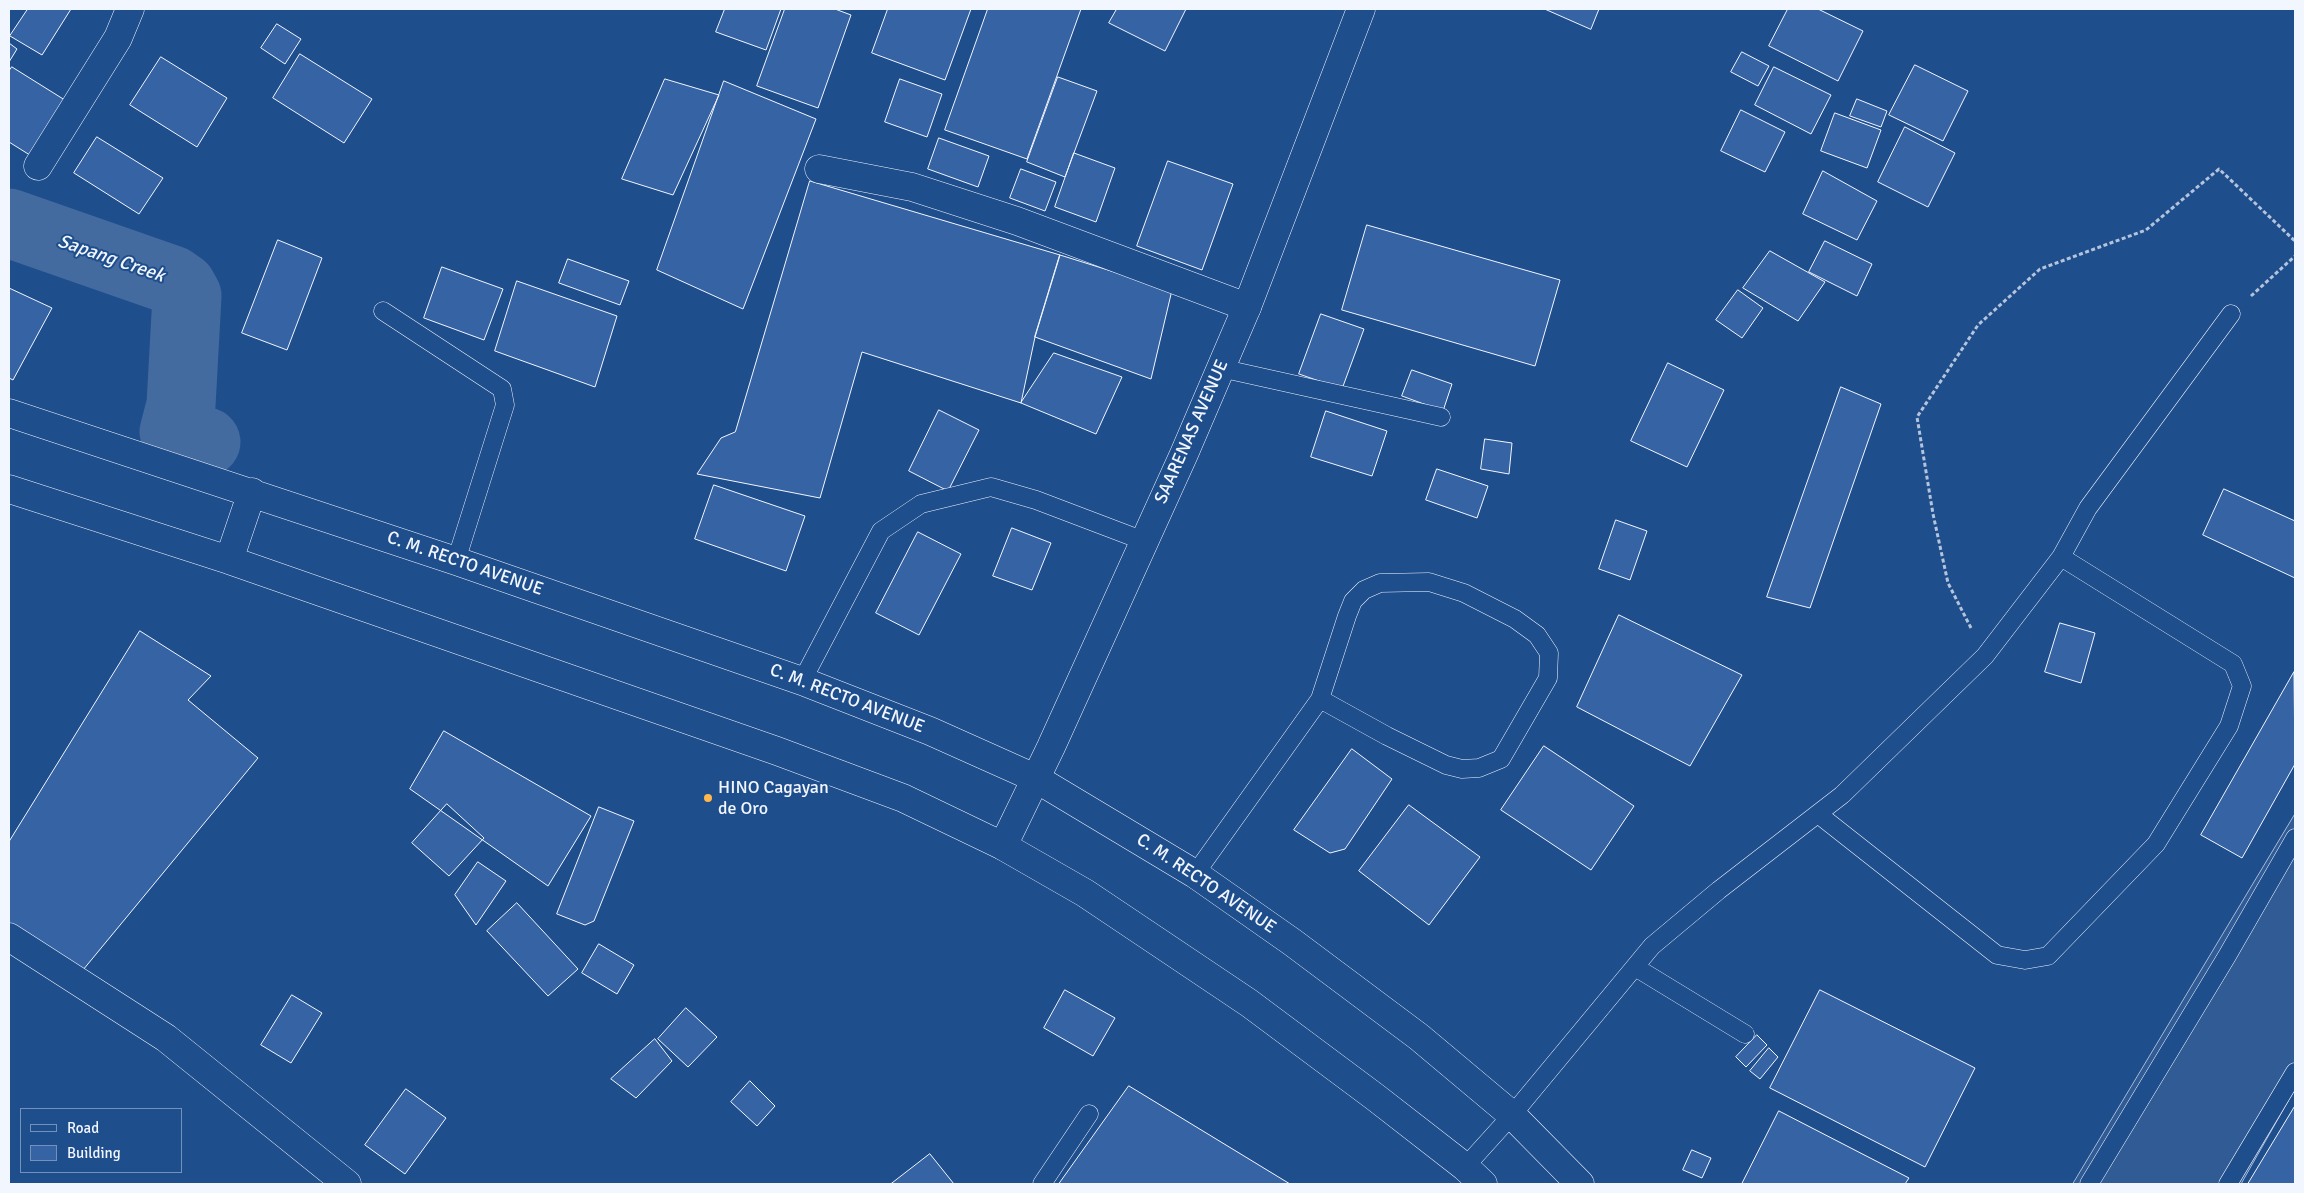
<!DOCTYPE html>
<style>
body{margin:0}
#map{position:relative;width:2304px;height:1193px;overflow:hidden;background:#1f4e8c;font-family:Signika,sans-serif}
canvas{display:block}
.frame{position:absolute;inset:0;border:10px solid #f2f6ff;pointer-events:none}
.legend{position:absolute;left:20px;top:1108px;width:162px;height:65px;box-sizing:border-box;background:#1f4e8c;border:1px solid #7391ba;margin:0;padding:6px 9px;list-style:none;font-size:15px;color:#f2f6ff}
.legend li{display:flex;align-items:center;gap:10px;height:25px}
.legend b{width:25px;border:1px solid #7391ba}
</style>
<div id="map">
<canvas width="2304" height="1193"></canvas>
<div class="frame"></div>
<ul class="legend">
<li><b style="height:6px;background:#1f4e8c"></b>Road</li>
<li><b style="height:14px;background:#3563a3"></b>Building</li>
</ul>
</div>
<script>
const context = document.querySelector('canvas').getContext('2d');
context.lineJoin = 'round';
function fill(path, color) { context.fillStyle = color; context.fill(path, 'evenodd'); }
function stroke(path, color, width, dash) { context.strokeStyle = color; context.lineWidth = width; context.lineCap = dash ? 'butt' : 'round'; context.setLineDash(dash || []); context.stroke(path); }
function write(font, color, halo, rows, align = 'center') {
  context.font = font + ' Signika,sans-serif'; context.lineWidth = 4; context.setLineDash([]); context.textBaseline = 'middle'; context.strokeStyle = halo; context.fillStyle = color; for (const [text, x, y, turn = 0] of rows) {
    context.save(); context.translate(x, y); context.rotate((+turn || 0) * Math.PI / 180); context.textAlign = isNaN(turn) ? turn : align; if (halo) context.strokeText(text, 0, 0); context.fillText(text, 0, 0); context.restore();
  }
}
const built = new Path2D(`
 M2295,814V1089L2241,1184H2073Z`);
fill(built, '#305b95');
stroke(built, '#a8bbd7', 1);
stroke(new Path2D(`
 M9,223L172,280L182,287L187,296L181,405L174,432L206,442`), '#446ba0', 69);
const building = new Path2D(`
 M28,9H71L42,55L10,36Z
 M725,9H781L766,50L716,32Z
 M785,9H835L851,15L818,108L757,86Z
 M888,9H971L945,80L872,53Z
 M988,9H1081L1027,159L945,130Z
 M1117,9H1186L1165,51L1109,23Z
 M1545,9H1599L1591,29Z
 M1788,9H1818L1863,31L1838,81L1769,46Z
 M277,24L301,39L285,64L261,48Z
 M9,43L17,49L9,62Z
 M1742,52L1769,66L1758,86L1731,72Z
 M300,54L372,99L344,143L273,98Z
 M161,57L227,98L197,147L130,105Z
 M1915,65L1968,91L1943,141L1889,115Z
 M12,67L68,102L33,157L9,142V71Z
 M1774,67L1831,95L1811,134L1755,105Z
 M1058,77L1097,91L1065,177L1027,162Z
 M665,79L719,95L673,195L622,179Z
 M900,79L942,94L927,137L885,122Z
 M724,81L816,119L743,309L657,270Z
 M1857,99L1887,111L1881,127L1850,116Z
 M1741,110L1785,132L1765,172L1721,151Z
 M1835,113L1881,130L1867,168L1821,151Z
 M1905,127L1955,153L1928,207L1878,182Z
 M97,137L163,178L139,214L74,173Z
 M939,138L989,156L978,187L928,169Z
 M1074,153L1115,168L1096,222L1055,207Z
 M1168,161L1233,184L1202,270L1137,246Z
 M1021,169L1056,182L1045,211L1010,198Z
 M1823,171L1877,201L1857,240L1803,214Z
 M810,181L1060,255L1035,337L1021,403L862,352L820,498L697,474L721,438L735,432Z
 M1367,225L1560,280L1535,366L1342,310Z
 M278,240L322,258L287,350L242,333Z
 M1825,241L1872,264L1857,296L1809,272Z
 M1770,251L1825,282L1798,321L1743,288Z
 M1060,255L1172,290L1151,379L1035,337Z
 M568,259L629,281L620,305L559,283Z
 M442,267L503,289L484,340L424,318Z
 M517,281L617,316L595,387L495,351Z
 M9,288L52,308L13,380L9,378Z
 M1738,290L1763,308L1742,338L1716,320Z
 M1321,314L1364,329L1342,389L1299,374Z
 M1054,353L1122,377L1096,434L1021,403Z
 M1668,363L1724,390L1687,467L1631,441Z
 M1412,370L1452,384L1443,411L1402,396Z
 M1841,387L1881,404L1810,608L1767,597Z
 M939,410L979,430L948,491L909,471Z
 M1326,411L1387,431L1372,476L1311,457Z
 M1485,439L1512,443L1509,474L1481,469Z
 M1437,469L1488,486L1477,518L1426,500Z
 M714,485L805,516L786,571L695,539Z
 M2224,489L2295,521V578L2203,535Z
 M1616,520L1647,531L1630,580L1599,569Z
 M1012,528L1051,543L1032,590L993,576Z
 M918,532L961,554L919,635L876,613Z
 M1619,615L1742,675L1690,766L1577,707Z
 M2060,623L2095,633L2081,683L2045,672Z
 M140,631L211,676L188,700L258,758L78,976L9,924V842Z
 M2294,672L2295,764L2242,858L2201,835Z
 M444,731L591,816L548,886L410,789Z
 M1544,746L1634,806L1591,870L1501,810Z
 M1352,749L1392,779L1345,849L1330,853L1294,830Z
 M447,804L484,838L449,876L412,843Z
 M1409,805L1480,857L1429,925L1359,871Z
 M599,807L634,821L594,921L585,925L557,914Z
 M478,862L506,881L476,925L455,895Z
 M517,903L578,969L548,996L487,931Z
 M599,944L634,965L617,994L582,973Z
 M1065,990L1115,1018L1093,1056L1044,1028Z
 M1820,990L1975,1068L1925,1167L1770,1088Z
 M292,995L322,1013L291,1063L261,1045Z
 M686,1008L717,1037L688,1067L658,1039Z
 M1757,1035L1767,1045L1746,1067L1736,1057Z
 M655,1039L672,1061L636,1098L611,1079Z
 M1769,1048L1778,1057L1760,1079L1750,1071Z
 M750,1081L775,1106L757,1126L731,1102Z
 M1129,1086L1290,1184H1059Z
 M406,1089L446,1118L405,1174L365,1145Z
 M2295,1106V1184H2248Z
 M1779,1111L1909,1178L1905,1184H1742Z
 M1692,1150L1711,1158L1702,1178L1683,1170Z
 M930,1154L954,1184H891Z`);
fill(building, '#3563a3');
stroke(building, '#f2f6ff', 1);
const service = new Path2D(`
 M383,311L502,389L505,405L456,561
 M1220,368L1441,417
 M802,681L881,531L921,504L991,487L1036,500L1144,541
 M1818,814L1997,955L2025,960L2048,956L2156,844L2229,726L2242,686L2233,664L2061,557
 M1195,874L1320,699L1347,616L1353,601L1364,590L1380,583L1429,582L1464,593L1515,619L1537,635L1549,653L1548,678L1501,759L1479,768L1462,769L1446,765L1387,736L1320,699
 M1635,967L1745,1034
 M1465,1167L1512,1115L1652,946L1719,890L1842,795L1985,656L2061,557L2088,508L2231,314
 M1042,1184L1089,1114
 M2089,1184L2227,956L2295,838
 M2228,1184L2295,1072`);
const minor = new Path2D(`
 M38,166L118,38L130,9
 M819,169L912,187L1017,221L1247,307
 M9,937L166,1038L347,1184`);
const secondary = new Path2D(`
 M1003,846L1051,747L1184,454L1247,307L1361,9`);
const trunk = new Path2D(`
 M9,413L456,561L802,681L930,731L1035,778L1195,874L1292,942L1419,1037L1512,1115L1580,1184
 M9,489L229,560L777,751L903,798L1003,846L1085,893L1249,1003L1375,1097L1465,1167L1483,1184
 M229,560L252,492`);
stroke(service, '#f2f6ff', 19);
stroke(minor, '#f2f6ff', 29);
stroke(secondary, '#f2f6ff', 29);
stroke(trunk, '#f2f6ff', 29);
stroke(new Path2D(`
 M2251,296L2295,256
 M1971,628L1948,583L1933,514L1917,417L1978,325L2040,269L2146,230L2219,169L2295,241`), '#b3c4dc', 3, [4, 2.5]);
stroke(service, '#1f4e8c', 18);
stroke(minor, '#1f4e8c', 28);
stroke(secondary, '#1f4e8c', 28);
stroke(trunk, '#1f4e8c', 28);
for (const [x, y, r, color] of [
 [708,798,5,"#ffb74d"]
]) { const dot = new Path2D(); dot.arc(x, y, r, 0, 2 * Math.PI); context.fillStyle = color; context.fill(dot); stroke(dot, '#1f4e8c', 2); }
write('18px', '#f2f6ff', '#1f4e8c', [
 ["SAARENAS AVENUE",1192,432,-66],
 ["C. M. RECTO AVENUE",465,564,19],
 ["C. M. RECTO AVENUE",847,699,21],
 ["C. M. RECTO AVENUE",1206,884,34]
]);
write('18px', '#f2f6ff', '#1f4e8c', [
 ["HINO Cagayan",718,788],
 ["de Oro",718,809]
], 'left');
write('italic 19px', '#f2f6ff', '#1f4e8c', [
 ["Sapang Creek",111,259,19]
]);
</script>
